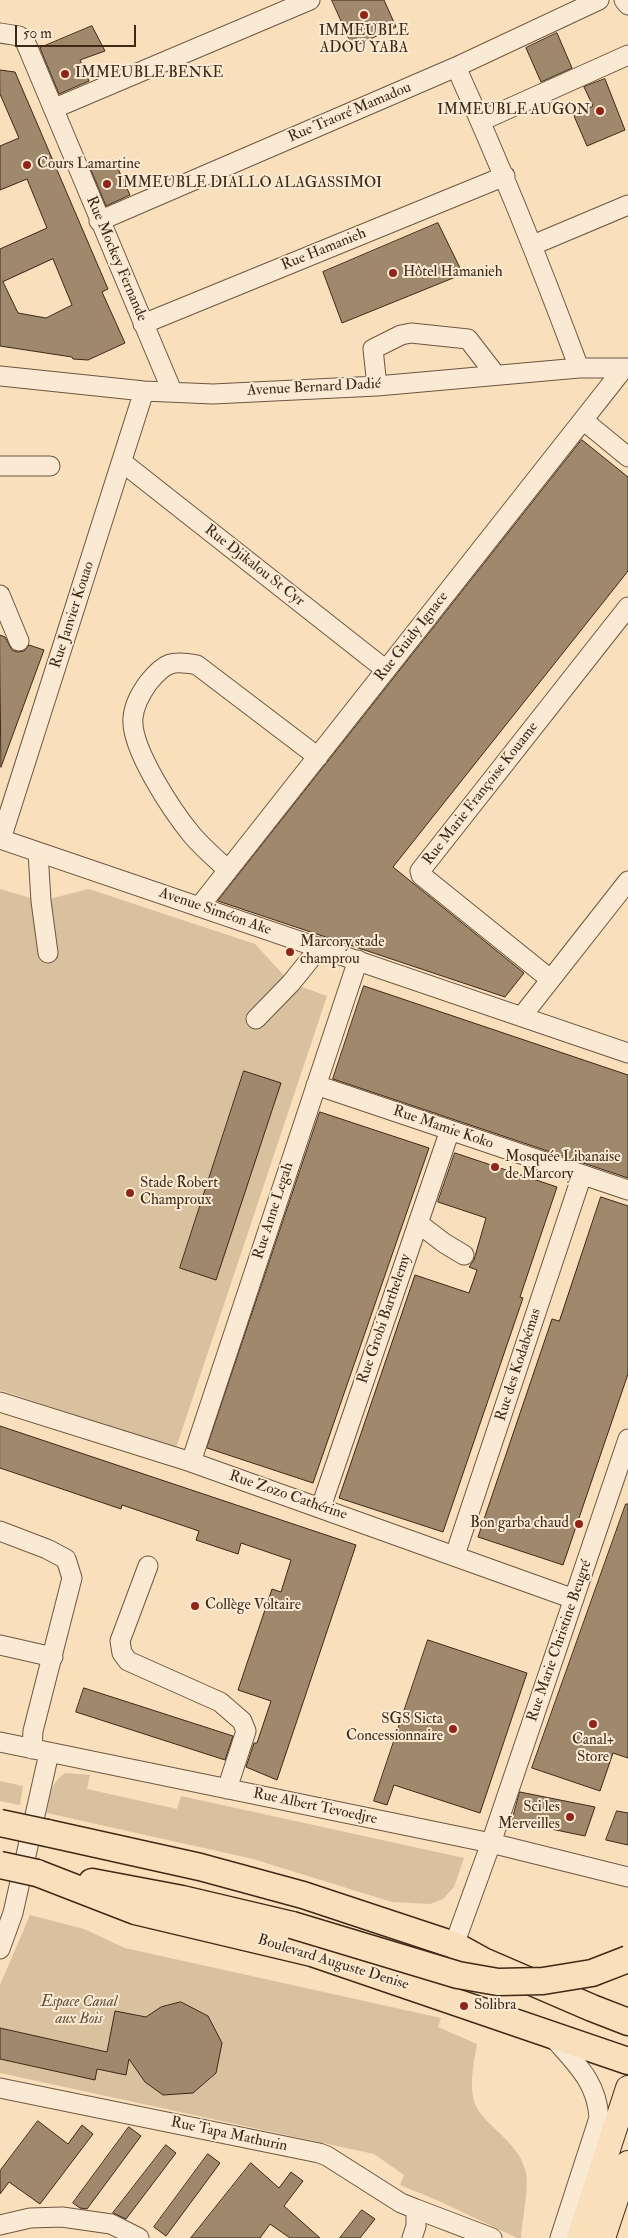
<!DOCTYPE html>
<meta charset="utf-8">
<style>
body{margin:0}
#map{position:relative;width:628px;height:2238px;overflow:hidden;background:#f9dfbb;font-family:"IM FELL Double Pica",serif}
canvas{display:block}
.scale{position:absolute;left:15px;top:25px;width:121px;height:22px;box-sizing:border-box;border:2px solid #3e2917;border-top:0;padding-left:6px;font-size:15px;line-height:18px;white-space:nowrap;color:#3e2917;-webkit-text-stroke:4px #fbead3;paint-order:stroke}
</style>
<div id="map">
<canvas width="628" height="2238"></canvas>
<div class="scale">50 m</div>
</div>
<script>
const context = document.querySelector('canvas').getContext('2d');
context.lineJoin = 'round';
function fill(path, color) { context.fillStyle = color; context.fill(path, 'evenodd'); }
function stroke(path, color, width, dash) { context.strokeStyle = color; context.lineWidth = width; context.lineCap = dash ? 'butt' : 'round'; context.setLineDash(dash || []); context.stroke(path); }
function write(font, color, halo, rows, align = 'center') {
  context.font = font + ' "IM FELL Double Pica",serif'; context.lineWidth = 4; context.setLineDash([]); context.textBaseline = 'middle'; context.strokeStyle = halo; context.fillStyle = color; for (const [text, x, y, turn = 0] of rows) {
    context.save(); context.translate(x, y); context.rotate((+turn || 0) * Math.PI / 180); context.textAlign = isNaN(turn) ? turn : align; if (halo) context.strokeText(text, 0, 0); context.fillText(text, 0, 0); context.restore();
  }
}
fill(new Path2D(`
 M0,889L41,901L89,889L255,944L291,983L327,996L176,1448L0,1390Z
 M65,1773L90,1775L87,1789L177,1809L181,1796L464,1858L454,1887L443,1899L430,1904L392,1902L253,1859L47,1813C50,1797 50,1783 65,1773Z
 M0,1781L23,1786L20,1805L0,1801Z
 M30,1915L84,1929L125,1948L441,2018L438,2027L477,2044C474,2061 470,2079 473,2097C477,2124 519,2138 526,2173C529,2187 522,2222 521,2238H517L439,2201L400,2185L404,2175L374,2154L0,2073V1985Z`), '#d9c09f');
const building = new Path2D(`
 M332,0H384L396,27L353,47Z
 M92,26L105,51L80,60L89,81L59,94L40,48Z
 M557,33L572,68L541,82L526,48Z
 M0,70L15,72L108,289L102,292L125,343L88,360L73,359L72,357L0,346V249L47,228L27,179L0,190V146L19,138L0,94ZM53,259L72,305L46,318L18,313L3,282Z
 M605,79L625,130L587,146L574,116L593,106L584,87Z
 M114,160L130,195L106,206L91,170Z
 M438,223L463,274L342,323L323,272Z
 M582,440L628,477V571L393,867L524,973L505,997L218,901Z
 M0,635L5,637L12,650L17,652L24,651L29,645L44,650L1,767Z
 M364,986L628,1075V1178L333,1079Z
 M244,1071L281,1083L216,1280L180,1268Z
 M320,1112L429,1148L313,1483L207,1448Z
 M455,1153L557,1187L520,1297L523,1298L443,1532L339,1498L415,1275L469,1293L477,1270L469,1267L474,1260L486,1218L438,1202Z
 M601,1197L628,1206V1374L563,1565L478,1537L552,1319L559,1321Z
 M0,1426L356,1545L277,1780L246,1767L254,1743H257L271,1701L238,1690L272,1589L281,1592L291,1560L241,1543L238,1554L196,1540L199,1531L122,1505L121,1509L0,1468Z
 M626,1504H628V1758L613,1753L600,1791L532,1768Z
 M428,1640L527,1673L480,1813L394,1785L387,1805L374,1801Z
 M84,1688L233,1736L225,1760L76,1712Z
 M520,1792L595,1807L585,1836L512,1821Z
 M617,1811L628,1813V1845L606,1840Z
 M181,2002L208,2016L222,2043L216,2073L193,2093L163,2095L145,2082L129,2059L126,2075L97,2069L95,2080L0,2059V2028L107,2052L115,2011L146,2017L161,2007Z
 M38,2121L68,2144L82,2125L93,2134L40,2204L9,2182L0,2194V2171Z
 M129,2127L141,2136L87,2209L80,2208L73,2203Z
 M166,2145L176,2153L126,2219L113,2213Z
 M208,2154L220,2163L166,2236L154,2227Z
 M251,2163L279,2188L291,2172L303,2181L284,2206L320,2238H290L270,2224L260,2238H191Z
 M362,2210L375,2219L360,2238H340Z`);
fill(building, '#9f886c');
stroke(building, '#3e2917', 1);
const minor = new Path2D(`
 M624,0L628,5
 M0,33L19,36L25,41L172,391
 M456,67C501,166 541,266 579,368
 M55,108L310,0
 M481,121L628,55
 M99,221L456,67L599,0
 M533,245L628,205
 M143,324L505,176
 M0,376L144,391L213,394L377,386L579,368H628
 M377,386L373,349L401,335L411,333L468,339L495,374
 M583,420L628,457
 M122,462L386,670
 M0,466H50
 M0,595L19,641
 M0,839L628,1053
 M1,839L144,391
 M38,852L41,901L48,953
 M228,870C216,859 203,848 192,835C173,812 130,748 133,718C134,704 141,693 148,683C165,662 172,660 197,665L318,757
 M199,907L624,368
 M550,979L421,875L420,871L628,607
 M522,1016L628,881
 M256,1019L291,983L320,947
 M316,1085L628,1190
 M418,1223L444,1243L464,1255
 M0,1402L191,1462L574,1599
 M191,1462L358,960
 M321,1507L450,1130
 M0,1531L47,1549L66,1559L72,1578L33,1731L32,1749
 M455,1555L582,1175
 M148,1566L120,1641L122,1653L128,1661L220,1702L242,1721L246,1731L227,1789
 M0,1645L53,1657
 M0,1742L491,1843L628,1877
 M454,1945L491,1843L628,1439
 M0,1949L13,1913L49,1753
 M552,2036C575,2063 597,2081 599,2118L560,2238
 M0,2088L319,2153L327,2156L401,2203L416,2209V2226L412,2238
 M416,2209L492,2238
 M0,2225L30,2218L62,2217L111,2224L139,2238`);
const major = new Path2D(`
 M579,2238L628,2088
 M603,2238L628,2163`);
const highway = new Path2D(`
 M47,1833L200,1867L303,1895L454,1945L483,1961L592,2008L628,2022
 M37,1873L135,1911L312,1953L628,2061
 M92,1882L182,1899L292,1925`);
stroke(minor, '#6d5640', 21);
stroke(major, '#3e2917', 26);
stroke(highway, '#3e2917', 29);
stroke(minor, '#fbead3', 19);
stroke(major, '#f9dfbb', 24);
stroke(highway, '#f9dfbb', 26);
const highwayBridge = new Path2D(`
 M0,1823L47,1833
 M0,1865L37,1873
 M292,1925L458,1975L498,1982L543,1981L592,1973L628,1959`);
stroke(highwayBridge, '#3e2917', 29, []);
stroke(highwayBridge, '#f9dfbb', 26);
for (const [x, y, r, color] of [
 [364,15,5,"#8f2418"],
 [65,74,5,"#8f2418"],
 [600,111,5,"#8f2418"],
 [27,165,5,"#8f2418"],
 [107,184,5,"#8f2418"],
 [393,273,5,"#8f2418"],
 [290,952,5,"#8f2418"],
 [495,1167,5,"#8f2418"],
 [130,1193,5,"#8f2418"],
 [579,1524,5,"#8f2418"],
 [195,1606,5,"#8f2418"],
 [593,1724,5,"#8f2418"],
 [453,1729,5,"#8f2418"],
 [570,1817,5,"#8f2418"],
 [464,2006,5,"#8f2418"]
]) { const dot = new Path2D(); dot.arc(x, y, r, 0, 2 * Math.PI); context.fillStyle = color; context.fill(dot); stroke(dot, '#fbead3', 2); }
write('15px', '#3e2917', '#fbead3', [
 ["IMMEUBLE",364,32,"center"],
 ["ADOU YABA",364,49,"center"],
 ["IMMEUBLE BENKE",75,74],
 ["IMMEUBLE AUGON",590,111,"right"],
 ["Cours Lamartine",37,165],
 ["IMMEUBLE DIALLO ALAGASSIMOI",117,184],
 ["Hôtel Hamanieh",403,273],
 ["Marcory stade",300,943],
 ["champrou",300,960],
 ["Mosquée Libanaise",505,1158],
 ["de Marcory",505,1175],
 ["Stade Robert",140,1184],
 ["Champroux",140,1201],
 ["Bon garba chaud",569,1524,"right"],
 ["Collège Voltaire",205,1606],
 ["SGS Sicta",443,1720,"right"],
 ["Concessionnaire",443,1737,"right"],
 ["Canal+",593,1741,"center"],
 ["Store",593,1758,"center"],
 ["Sci les",560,1808,"right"],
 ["Merveilles",560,1825,"right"],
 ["Solibra",474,2006]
], 'left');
write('15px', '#3e2917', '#fbead3', [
 ["Rue Traoré Mamadou",350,113,-23],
 ["Rue Hamanieh",324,250,-22],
 ["Rue Mockey Fernande",116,259,67],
 ["Avenue Bernard Dadié",314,388,-3],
 ["Rue Djikalou St Cyr",254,566,38],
 ["Rue Janvier Kouao",73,615,-72],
 ["Rue Guidy Ignace",412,637,-52],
 ["Rue Marie Françoise Kouame",481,794,-52],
 ["Avenue Siméon Ake",215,912,19],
 ["Rue Mamie Koko",443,1128,19],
 ["Rue Anne Legah",274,1211,-72],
 ["Rue Grobi Barthelemy",385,1319,-71],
 ["Rue des Kodabémas",519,1365,-72],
 ["Rue Zozo Cathérine",288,1496,19],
 ["Rue Marie Christine Beugré",560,1641,-71],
 ["Rue Albert Tevoedjre",315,1807,12],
 ["Boulevard Auguste Denise",333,1963,17],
 ["Rue Tapa Mathurin",229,2135,12]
]);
write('italic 15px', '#654f39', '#fbead3', [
 ["Espace Canal",79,2003],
 ["aux Bois",79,2020]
]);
</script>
